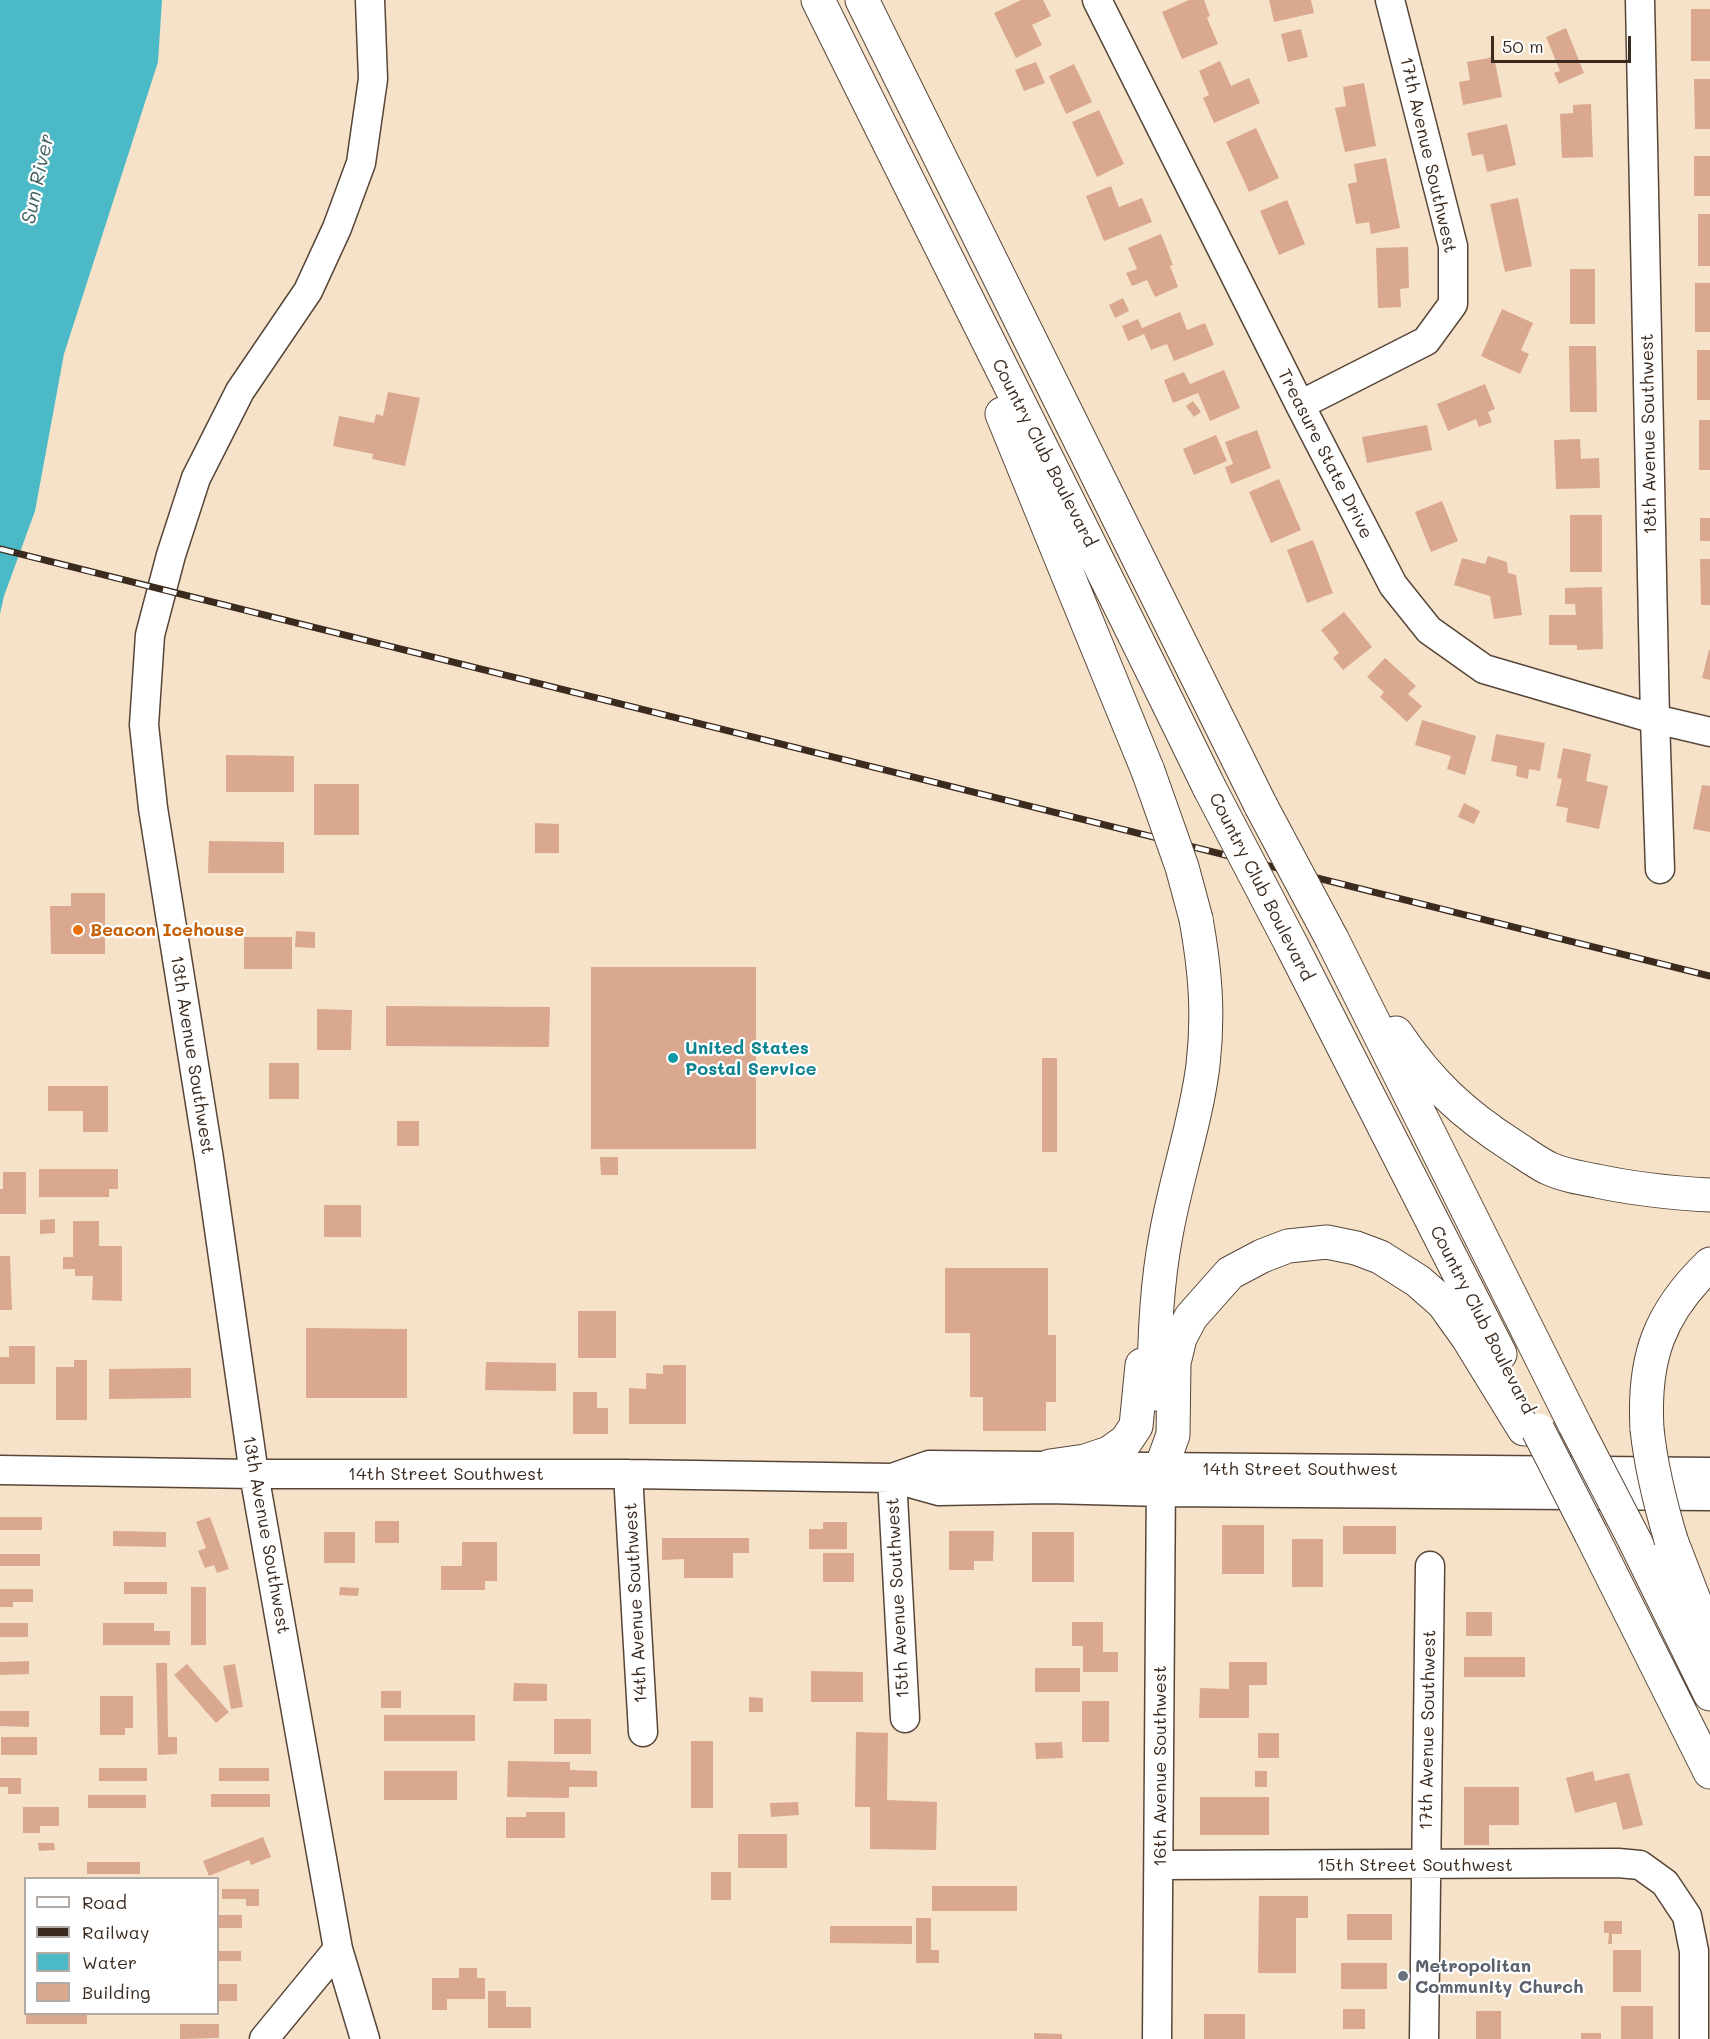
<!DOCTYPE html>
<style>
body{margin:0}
#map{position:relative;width:1710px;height:2039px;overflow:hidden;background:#f6e2c9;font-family:Mali,sans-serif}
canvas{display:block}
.legend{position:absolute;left:24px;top:1877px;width:195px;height:138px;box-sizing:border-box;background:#fff;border:2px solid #b1aaa5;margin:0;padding:8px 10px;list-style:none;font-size:18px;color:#3b2a1e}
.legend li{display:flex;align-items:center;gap:12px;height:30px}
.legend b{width:30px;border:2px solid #b1aaa5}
.scale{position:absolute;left:1491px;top:36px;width:140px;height:27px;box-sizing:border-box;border:3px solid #3b2a1e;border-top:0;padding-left:8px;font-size:18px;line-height:21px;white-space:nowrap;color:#3b2a1e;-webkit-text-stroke:4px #fff;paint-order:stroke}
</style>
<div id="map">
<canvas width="1710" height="2039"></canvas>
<ul class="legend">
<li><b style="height:8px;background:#fff"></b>Road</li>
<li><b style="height:8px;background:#3b2a1e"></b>Railway</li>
<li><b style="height:16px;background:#4cbac6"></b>Water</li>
<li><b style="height:16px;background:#d9a88f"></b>Building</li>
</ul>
<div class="scale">50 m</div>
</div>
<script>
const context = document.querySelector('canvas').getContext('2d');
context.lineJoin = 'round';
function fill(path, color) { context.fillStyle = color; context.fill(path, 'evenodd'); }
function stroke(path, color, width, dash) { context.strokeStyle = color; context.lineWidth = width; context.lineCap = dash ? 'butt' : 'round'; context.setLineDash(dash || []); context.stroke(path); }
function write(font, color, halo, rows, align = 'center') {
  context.font = font + ' Mali,sans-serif'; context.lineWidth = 4.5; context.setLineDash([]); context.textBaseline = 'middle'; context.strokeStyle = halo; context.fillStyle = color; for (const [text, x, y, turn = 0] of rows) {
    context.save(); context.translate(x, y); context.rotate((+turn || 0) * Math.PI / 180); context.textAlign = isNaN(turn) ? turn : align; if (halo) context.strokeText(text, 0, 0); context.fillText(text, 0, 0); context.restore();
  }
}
fill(new Path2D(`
 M0,0H162L158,62L64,354L35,511L4,596L0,614Z`), '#4cbac6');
fill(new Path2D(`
 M1021,0H1043L1051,16L1032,25L1042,45L1016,58L994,13Z
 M1189,0H1204L1210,16L1207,18L1218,44L1182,59L1162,12Z
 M1269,0H1311L1314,13L1274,22Z
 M1691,9H1710V61H1691Z
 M1566,28L1584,73L1559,84L1554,73L1560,71L1546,37Z
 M1301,29L1308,57L1288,62L1281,34Z
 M1494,57L1502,97L1463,105L1459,82L1470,80L1467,62Z
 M1220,61L1231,86L1249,78L1260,103L1214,123L1203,98L1209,95L1199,71Z
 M1036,62L1045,83L1024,91L1015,70Z
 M1074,64L1092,102L1066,114L1049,76Z
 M1694,79H1710V129H1695Z
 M1364,83L1376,146L1345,152L1335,108L1346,106L1343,87Z
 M1591,104L1593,157L1562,158L1560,114L1573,113V105Z
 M1099,110L1124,164L1097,177L1072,122Z
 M1507,124L1516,165L1487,172L1483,154L1472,156L1467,133Z
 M1256,128L1279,178L1249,192L1226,142Z
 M1694,156H1710V196H1694Z
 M1386,158L1400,228L1371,234L1369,222L1356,224L1348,184L1357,182L1354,164Z
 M1111,186L1119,207L1142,198L1152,222L1104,241L1086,196Z
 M1518,198L1532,266L1505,272L1490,204Z
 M1287,200L1305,244L1279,255L1260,211Z
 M1698,214H1710V266H1698Z
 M1161,234L1173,265L1170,266L1178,287L1155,297L1147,280L1132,286L1126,273L1137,269L1128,248Z
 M1408,247L1409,288L1400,289L1401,307L1378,308L1376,248Z
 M1570,269H1595V324H1570Z
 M1695,283H1710V332H1695Z
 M1123,298L1129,311L1115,318L1109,305Z
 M1502,309L1533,323L1521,350L1529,354L1520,374L1481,356Z
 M1180,312L1187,330L1205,323L1214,345L1174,361L1167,344L1151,350L1144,334L1128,341L1122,326L1138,319L1142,328Z
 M1569,346H1596L1597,412H1570Z
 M1697,350H1710V400H1697Z
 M1224,370L1240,408L1210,421L1198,393L1173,403L1164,380L1184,372L1190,384Z
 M1485,384L1495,409L1488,412L1492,422L1479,427L1476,419L1448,431L1437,404Z
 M388,392L420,398L405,466L372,459L373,454L333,446L339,416L374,423L376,414L383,416Z
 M1193,401L1201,412L1194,417L1186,406Z
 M1699,420H1710V470H1699Z
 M1427,425L1432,450L1367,463L1362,437Z
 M1257,430L1271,468L1231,484L1225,467L1233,464L1225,442Z
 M1216,435L1227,461L1194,475L1183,449Z
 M1580,439L1581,459L1599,458L1600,488L1556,489L1554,440Z
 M1279,479L1301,530L1271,543L1249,492Z
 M1442,501L1458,541L1431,552L1415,512Z
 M1570,515H1602V572H1570Z
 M1700,518H1710V541H1700Z
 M1313,540L1333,593L1307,603L1287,550Z
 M1488,556L1507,562L1508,573L1516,575L1522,615L1494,619L1490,596L1454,585L1462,558L1485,564Z
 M1700,559H1710V605H1701Z
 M1602,587L1603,649L1577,650V645H1549V615H1576L1575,604H1565V588Z
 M1344,612L1372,647L1343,670L1333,658L1339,653L1321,630Z
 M1709,650H1710V680L1702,678Z
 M1385,658L1416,686L1408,694L1422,706L1407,722L1380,697L1384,692L1367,677Z
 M1422,720L1476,736L1465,775L1447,769L1451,756L1415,745Z
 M1496,734L1545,743L1540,771L1529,769L1528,779L1516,776L1517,766L1491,761Z
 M1563,748L1591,754L1586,781L1608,786L1599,829L1566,822L1568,808L1556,806L1562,779L1557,778Z
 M226,755L294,756V792H226Z
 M314,784H359V835H314Z
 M1702,785L1710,786V832L1693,829Z
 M1464,803L1480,811L1474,824L1458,817Z
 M535,823L559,824V853H535Z
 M209,841L284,842V873H208Z
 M71,893H105V954H51L50,906H71Z
 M296,931L315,932V948L295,947Z
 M244,937H292V969H244Z
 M591,967H756V1149H591Z
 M386,1006L550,1007L549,1047L386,1046Z
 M317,1009L352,1010L351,1050H317Z
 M1042,1058H1057V1152H1042Z
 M269,1063H299V1099H269Z
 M48,1086H108V1132H83V1111H48Z
 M397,1121H419V1146H397Z
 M600,1157H618V1175H601Z
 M39,1169H118V1189H109V1197H39Z
 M3,1172H26V1214H0V1189H3Z
 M324,1205H361V1237H324Z
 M55,1219V1233L40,1234V1220Z
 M73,1221H99V1246H122V1301L92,1300L93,1276H75V1269H63V1257H73Z
 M0,1256H10L12,1310H0Z
 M945,1268H1048V1335H1056V1402H1046V1431H983V1397H970V1333H945Z
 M578,1311H616V1358H578Z
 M306,1328L407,1329V1398H306Z
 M9,1346H35V1384H0V1357H9Z
 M74,1360H87V1420H56V1367H74Z
 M486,1362L556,1363V1391L485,1390Z
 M663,1365H686V1424H629V1388L646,1389V1373L663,1374Z
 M191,1368V1398L109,1399V1369Z
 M573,1392H597V1408H608V1434H573Z
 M0,1517H42V1530H0Z
 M210,1517L229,1569L217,1573L214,1565L205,1568L198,1551L206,1548L196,1522Z
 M375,1521H399V1543H375Z
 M823,1522H847V1549H809V1529H823Z
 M1222,1525H1264V1574H1222Z
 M1343,1526H1396V1554H1343Z
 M113,1531L166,1532V1547L113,1546Z
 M949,1531H994L993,1561H974V1570H949Z
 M324,1532H355V1563H324Z
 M1032,1532H1074V1582H1032Z
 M662,1538H749V1553H733V1578H684V1559L662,1560Z
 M1292,1539H1323V1587H1292Z
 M462,1542H497V1581H485V1590H441V1566H462Z
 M823,1553H854V1582H823Z
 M0,1554H40V1566H0Z
 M124,1582H167V1594H124Z
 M191,1587H206V1645H191Z
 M340,1587L359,1588L358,1596L339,1595Z
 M0,1589H33V1602H13V1607H0Z
 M1466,1612H1492V1636H1466Z
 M1072,1622H1103V1652H1118V1672H1083V1646H1072Z
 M0,1623H28V1637H0Z
 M103,1623H154V1631H170V1645H103Z
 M1464,1657H1525V1677H1464Z
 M29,1661V1674L0,1675V1662Z
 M1229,1662H1267V1685H1249V1718H1199L1200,1688L1229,1689Z
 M156,1663H167L168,1737H177V1754L158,1755Z
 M187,1664L229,1712L216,1723L174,1675Z
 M235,1664L243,1707L231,1709L223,1666Z
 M1035,1668H1080V1692H1035Z
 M811,1671L863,1672V1702H811Z
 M514,1683L547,1684V1701H513Z
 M381,1691H401V1708H381Z
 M100,1696H133V1728H125V1735H100Z
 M749,1697L763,1698V1712H749Z
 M1082,1701H1109V1742H1082Z
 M0,1711H29V1727L0,1726Z
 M384,1715H475V1741H384Z
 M554,1719H591V1754H554Z
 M856,1732L888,1733L887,1800L937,1802L936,1850L870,1849V1807H855Z
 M1258,1733H1279V1758H1258Z
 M1,1737H37V1755H1Z
 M691,1741H713V1808H691Z
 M1062,1742L1063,1758L1036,1759L1035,1743Z
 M508,1761L570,1762V1770L597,1771V1787H569V1798L507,1797Z
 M99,1768H147V1781H99Z
 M219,1768H269V1781H219Z
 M384,1771H457V1800H384Z
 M1255,1771H1267V1787H1255Z
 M1593,1771L1595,1781L1629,1773L1643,1825L1623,1830L1616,1802L1575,1813L1566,1778Z
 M0,1778H21V1794H8V1787H0Z
 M1464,1787H1519V1825H1489V1845H1464Z
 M211,1794H270V1807H211Z
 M88,1795H146V1808H88Z
 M1200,1797H1269V1835H1200Z
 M798,1802L799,1815L771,1817L770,1803Z
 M23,1807H59V1826H40V1833H23Z
 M526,1812H565V1838H506V1817H526Z
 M738,1834H787V1868H738Z
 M263,1837L271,1857L251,1865L249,1860L209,1876L203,1861Z
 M38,1843H54L55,1850L39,1851Z
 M87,1862H140V1874H87Z
 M711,1872H731V1900H711Z
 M932,1886H1017V1911H932Z
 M222,1889H259V1906H246V1899H222Z
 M1259,1896H1308V1918H1296V1973H1258Z
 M1347,1914H1392V1940H1347Z
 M218,1915H242V1928H218Z
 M916,1918H931V1950H939V1963H916Z
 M1604,1921H1622V1934H1612V1944H1608L1609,1933H1604Z
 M830,1926H912V1944L830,1943Z
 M1613,1950H1641V1992H1613Z
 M218,1951H241V1961H218Z
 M1341,1963H1387V1989H1341Z
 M459,1968H477V1978H485V1999H447V2010H432V1978H459Z
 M218,1984H237V2001H218Z
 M488,1991H506V2007H531V2028H488Z
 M1621,2006H1653V2039H1621Z
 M1343,2009H1365V2029H1343Z
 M1476,2011H1501V2039H1476Z
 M26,2014H87V2024H26Z
 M1204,2014H1245V2039H1204Z
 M180,2024H219V2038L180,2039Z
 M1034,2033L1062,2034V2039H1034Z
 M1581,2033H1601V2039H1581Z`), '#d9a88f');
const minor = new Path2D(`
 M1097,0L1300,405L1393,585L1429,630L1484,669L1655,719L1710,732
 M1640,0L1655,719L1660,869
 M1300,405L1426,341L1453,304V246L1390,0
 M0,1470L254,1474H628L892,1478L939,1491L1049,1489L1162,1492L1710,1496
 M628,1474L643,1732
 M892,1478L929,1465L1710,1472
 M892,1478L905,1718
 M1159,1865L1618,1863L1640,1865L1665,1883L1687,1916L1694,1951V2039
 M264,2039L338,1949
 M365,2039L338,1949L254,1474L209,1159L153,808L144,725L150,635L171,555L196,478L240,391L308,291L337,228L361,163L373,79L370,0
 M1157,2039L1161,1474
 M1424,2039L1430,1566`);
const highway = new Path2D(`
 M818,0C948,263 1081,523 1209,787
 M862,0L1261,806
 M1002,414L1148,771
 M1332,939L1575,1425
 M1291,944L1500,1354
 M1396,1033C1429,1082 1463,1114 1513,1146C1524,1153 1536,1162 1548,1168C1563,1175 1580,1178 1597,1181C1634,1189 1672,1193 1710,1195
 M1154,1394C1154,1341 1156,1287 1166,1235C1176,1178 1196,1122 1203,1065C1209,1013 1205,969 1196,919
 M1647,1429C1643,1358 1659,1313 1710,1264
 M1050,1466L1085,1461L1109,1453L1126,1441L1136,1426L1142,1365
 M1161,1468L1173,1435L1174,1363L1180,1338L1191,1317L1230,1273L1262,1256L1288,1246L1327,1242L1356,1248L1380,1257L1418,1281L1443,1303L1468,1338L1524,1429
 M1591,1534L1710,1772
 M1671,1540L1710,1641
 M1635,1541L1710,1694`);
stroke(minor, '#574638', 31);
stroke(highway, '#574638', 35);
stroke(minor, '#fff', 28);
stroke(highway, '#fff', 33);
const rail = new Path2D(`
 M0,549L1710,976`);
stroke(rail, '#3b2a1e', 7);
stroke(rail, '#fff', 4.5, [14]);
const highwayBridge = new Path2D(`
 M1148,771L1182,867L1196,919
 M1209,787L1291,944
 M1261,806L1332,939
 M1575,1425L1635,1541
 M1647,1429C1651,1467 1660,1503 1671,1540
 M1538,1430L1591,1534`);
stroke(highwayBridge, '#574638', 35, []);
stroke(highwayBridge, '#fff', 33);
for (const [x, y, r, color] of [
 [78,930,6,"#e8710a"],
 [673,1058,6,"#0f9aa8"],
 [1403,1976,6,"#6b7280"]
]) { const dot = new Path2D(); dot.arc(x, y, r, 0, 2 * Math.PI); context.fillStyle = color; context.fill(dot); stroke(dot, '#fff', 2); }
write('18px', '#3b2a1e', '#fff', [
 ["17th Avenue Southwest",1428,155,77],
 ["18th Avenue Southwest",1649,434,-91],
 ["Country Club Boulevard",1044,453,63],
 ["Treasure State Drive",1325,454,63],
 ["Country Club Boulevard",1261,887,63],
 ["13th Avenue Southwest",192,1055,81],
 ["Country Club Boulevard",1482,1320,63],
 ["14th Street Southwest",1300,1469],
 ["14th Street Southwest",446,1474],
 ["13th Avenue Southwest",266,1535,80],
 ["15th Avenue Southwest",898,1598,-93],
 ["14th Avenue Southwest",636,1603,-93],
 ["17th Avenue Southwest",1428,1730,-89],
 ["16th Avenue Southwest",1160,1766,-90],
 ["15th Street Southwest",1415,1865]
]);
write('bold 18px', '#c56008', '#fff', [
 ["Beacon Icehouse",90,930]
], 'left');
write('bold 18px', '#0d838f', '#fff', [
 ["United States",685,1048],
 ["Postal Service",685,1069]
], 'left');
write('bold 18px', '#5b616d', '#fff', [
 ["Metropolitan",1415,1966],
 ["Community Church",1415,1987]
], 'left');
write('italic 20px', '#426461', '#fff', [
 ["Sun River",38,179,-78]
]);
</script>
